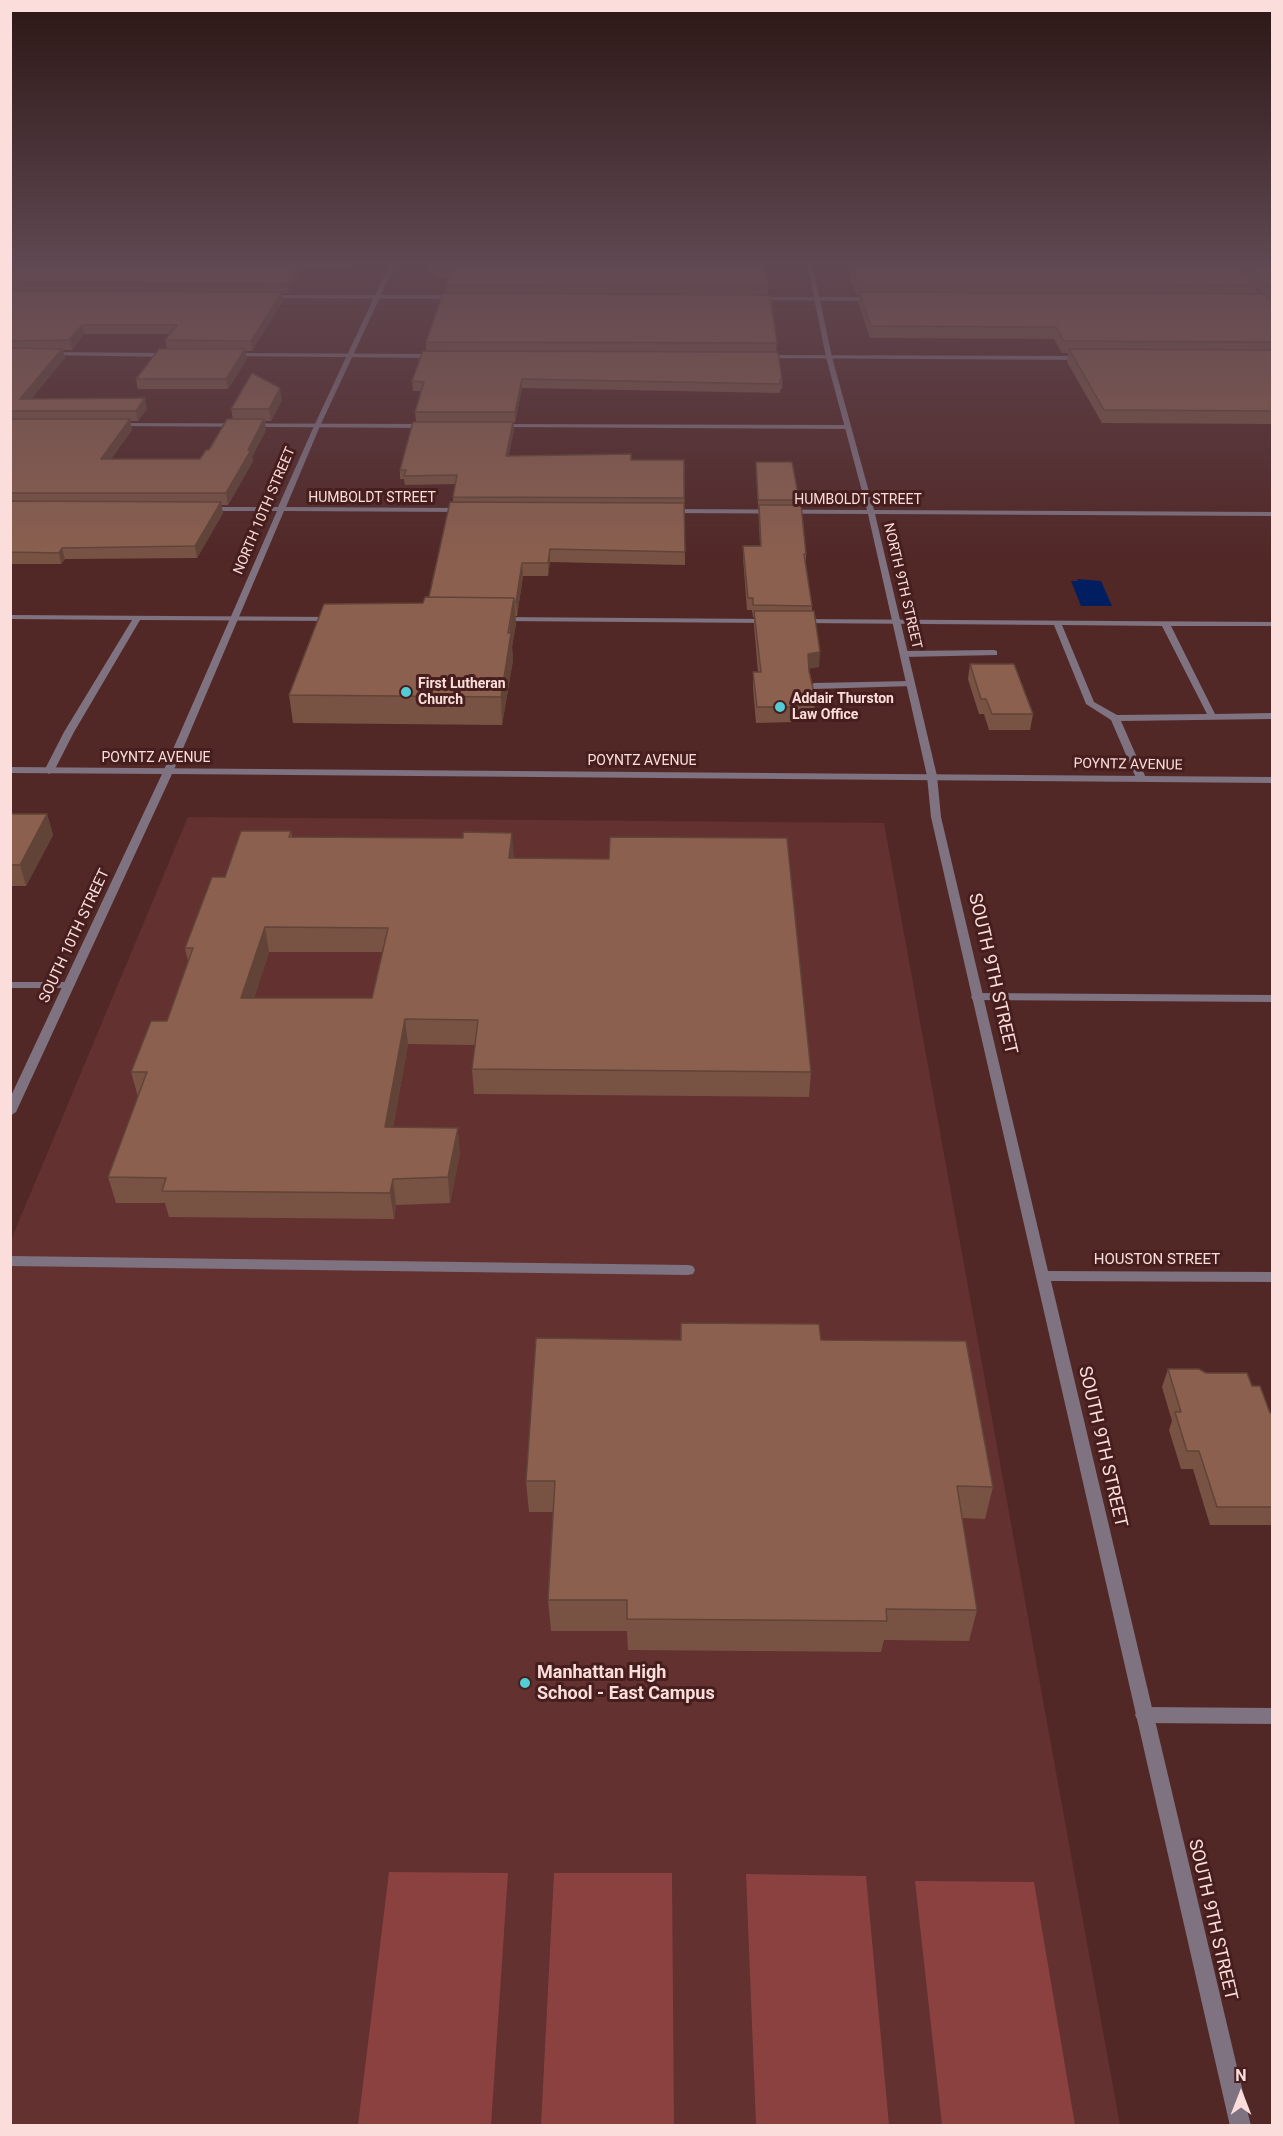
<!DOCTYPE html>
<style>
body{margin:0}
#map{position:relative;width:1283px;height:2136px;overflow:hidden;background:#522827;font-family:Roboto,sans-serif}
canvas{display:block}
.frame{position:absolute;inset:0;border:12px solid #fbdedc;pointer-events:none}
.north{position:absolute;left:1211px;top:2064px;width:60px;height:60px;-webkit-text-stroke:4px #471e1e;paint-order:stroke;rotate:0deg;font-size:16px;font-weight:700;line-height:24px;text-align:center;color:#fbdedc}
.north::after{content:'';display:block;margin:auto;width:21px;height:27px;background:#fbdedc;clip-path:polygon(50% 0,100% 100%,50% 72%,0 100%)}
</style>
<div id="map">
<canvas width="1283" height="2136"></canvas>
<div class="frame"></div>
<div class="north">N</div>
</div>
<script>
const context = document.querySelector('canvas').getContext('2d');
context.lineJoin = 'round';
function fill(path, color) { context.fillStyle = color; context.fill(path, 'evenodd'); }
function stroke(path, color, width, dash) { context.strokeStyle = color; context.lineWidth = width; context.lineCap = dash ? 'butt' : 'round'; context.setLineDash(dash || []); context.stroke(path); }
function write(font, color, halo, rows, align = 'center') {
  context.font = font + ' Roboto,sans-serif'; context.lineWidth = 6; context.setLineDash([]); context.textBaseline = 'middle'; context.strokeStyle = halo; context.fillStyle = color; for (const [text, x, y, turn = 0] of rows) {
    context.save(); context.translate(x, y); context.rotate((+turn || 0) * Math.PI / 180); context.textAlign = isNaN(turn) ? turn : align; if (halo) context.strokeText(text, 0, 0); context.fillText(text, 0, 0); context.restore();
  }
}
fill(new Path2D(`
 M188,817L884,823L1120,2125L11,2126V1240Z`), '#623130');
fill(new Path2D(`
 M389,1872L508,1873L491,2125H358Z
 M554,1873H672L674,2125H541Z
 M746,1874L866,1876L889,2125H756Z
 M915,1881L1034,1882L1075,2125H942Z`), '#8b4140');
fill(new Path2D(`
 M1077,579L1101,581L1112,606H1081L1071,581H1078Z`), '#011e61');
fill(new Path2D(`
 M267,295H456L459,297L456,299L265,298Z
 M756,297H873L876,299L873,301L754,300Z
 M117,423L426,424L429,426L426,428L115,426L114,425Z
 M498,424L847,425L850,427L847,429L496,427V425Z
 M10,615L333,617L337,619L333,621L140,620L74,732L54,771L49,774L44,771L64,732L132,620L10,619Z
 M498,617L768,619L772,621L768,623L501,621H498Z
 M798,619L1272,622V626H1171L1215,714L1272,713V719L1121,721L1146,778L1141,781L1136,778L1111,720L1086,704L1054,625L801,623L797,621ZM1062,625L1162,626L1207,714L1117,715L1094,702Z
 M994,650L997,651V655L904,657L900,654L904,651Z
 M910,681L913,682V686L814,689L810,686L814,683Z
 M10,982H69L75,985L69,988H10Z
 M977,993L1272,995V1002L973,1000L971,997L973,994Z
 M10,1256L688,1265L693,1266L695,1270L693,1274L688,1275L10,1266Z
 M1144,1707L1272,1708V1724L1144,1723L1138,1721L1135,1715L1138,1709Z`), '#7f7281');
fill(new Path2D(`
 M390,263H396L320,426L286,507L464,508L468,510L464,512L284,511L173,772L168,775L165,774L163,772L277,511H206L202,509L206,507H278L314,426Z
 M807,263H812L832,357L874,510L1272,512V516L875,514L937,776L941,817L1048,1271L1272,1272V1282L1051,1281L1251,2126H1230L949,896L931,817L927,776L868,514L668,513L664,511L668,509L867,510L826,357Z
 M1226,263H1231L1272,308V313L1270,312Z`), '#7f7281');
fill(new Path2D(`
 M50,352L170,353L173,355L170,357L48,355Z
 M230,353L437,354L440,356L437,358L228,356Z
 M764,355L1082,356L1085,358L1082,360L762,358Z
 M10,767L1272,777V783L172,774L16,1112L10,1116V1098L162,774L10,773Z`), '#7f7281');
fill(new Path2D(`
 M15,263H355L353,269L303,268L288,293H282L283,301L252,351H245L247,359L228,389H138L136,379L167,349L165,340L170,334H84L72,350H63L65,358L31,399L147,409L138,421H130L132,430L111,459H200L233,419L231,409L282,400L271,421H265L266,430L252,457L253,461L228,505H221L223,513L197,558L65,559L61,564H10V267Z
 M846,263H1272V299L1268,297L1272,301V424L1102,423L1067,362L1068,353H1062L1054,339L870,338L859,304V295H856ZM1256,287L1262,294H1254Z
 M429,266L768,286V295L777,343L776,352L782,380V389H780V393L522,388L515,422H416L415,412L421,391H413L412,381L426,351V342L447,293L446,285L449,277H435V274H430Z
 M513,422L514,430L508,456L631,460H684L685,565L550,562L548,576H523L517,616H515L516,624L512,647L513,660L502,725L293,723L289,695L423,603L429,597L453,502V497L455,484L405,485L404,479H400V470Z
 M756,462L799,500V505L806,554V565L812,606V611L819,667L809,668L815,697L814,713H795L794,722L756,723L753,688V672H758L754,626V617H753L752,610H747L743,557V546H760Z
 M970,664L1033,714L1030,730H989L984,714H979L968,679Z
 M10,814H47L53,835L26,886H10Z
 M291,831L292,837L514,856L513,858L811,1072L809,1097L474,1094L472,1069L475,1045L408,1044L393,1127L460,1153L450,1203L396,1205L394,1219L169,1217L165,1203H116L108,1177L138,1097L131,1072L167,1021L188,961L185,948L225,877ZM269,952H383L372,998H254Z
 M681,1323L821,1340L993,1487L985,1519L962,1518L977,1610L969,1641L884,1640L881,1652L628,1650L627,1631H551L548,1600L553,1512H529L526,1481L680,1340Z
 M1168,1369L1206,1373L1252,1386L1270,1413H1272V1525H1210L1193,1469H1181L1169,1430L1172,1421L1162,1387Z`), '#785344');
fill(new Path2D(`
 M300,263H303V268L288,293L287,284Z
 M282,292L283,301L252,351L251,341Z
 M82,325L84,334L72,350L69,340Z
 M62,349L65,358L23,409L20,399Z
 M245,349L247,359L228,389L226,379Z
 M522,379V388L515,422V412Z
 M280,388L282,400L271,421L269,409Z
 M145,398L147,409L138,421L136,411Z
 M130,419L132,430L103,470L101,459Z
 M264,419L266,430L252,457L253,461L228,505L226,493Z
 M513,422L514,430L507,465L506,456Z
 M221,502L223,513L197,558L195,546Z
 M62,548L65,559L61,564L59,553Z
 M550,549V562L548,576V563Z
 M522,563L523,576L517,616L516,602Z
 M514,598L516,624L512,647L513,660L502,725L501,697Z
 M820,652L819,667L807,669L808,654Z
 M47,814L53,835L26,886L20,865Z
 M512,833L514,856L510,882L509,858Z
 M265,927L269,952L246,1022L241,998Z
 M405,1019L408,1044L388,1153L385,1127Z
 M458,1128L460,1153L450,1203L448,1177Z
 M393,1179L396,1205L394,1219L390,1193Z`), '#614337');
const building = new Path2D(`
 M15,263H300L287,284L10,283V267Z
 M431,263H765L768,286L446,285L452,269H434L436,266H429Z
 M850,263H1235L1256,285L857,284Z
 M1246,263H1272V287L1267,285Z
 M10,291L282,292L251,341L165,340L177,325H82L69,340L10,341Z
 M859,292L1264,294L1272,301V342L1064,341L1056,327L871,326Z
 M443,293L770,295L777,343L426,342Z
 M10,348L62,349L20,399L145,398L136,411H10Z
 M159,349H245L226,379H136Z
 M1069,349L1272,350V411L1104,410Z
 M423,351L778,352L782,380H780V384L522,379L515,412H415L424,382L412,381Z
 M252,373L280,388L269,409H231Z
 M10,419H130L101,459H200L206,450H209L227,419H264L248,450H251L226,493H10Z
 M413,422H513L506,456L631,454V460H684V498L453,497L457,475L404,476L406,470H400Z
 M756,462H792L799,500H758Z
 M10,501L221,502L195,546L62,548L59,553L10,552Z
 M450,502L684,503L685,552L550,549L548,563H522L516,602H514V598L429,597Z
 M759,505H801L806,554H804L812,606L753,605V598H748L743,546H761Z
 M425,597L514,598L508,633H511L501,697L289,695L324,604L423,603Z
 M754,611H814L820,652L808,654L809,671L815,697L794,698L795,707H757L753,672H761Z
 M970,664H1014L1033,714H992L986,699H981Z
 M10,814H47L20,865H10Z
 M241,831H291L289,837L463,838V832L512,833L509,858L609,859L610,837L787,838L811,1072L472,1069L478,1020L405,1019L385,1127L458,1128L448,1177L393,1179L390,1193L162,1191L166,1178L108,1177L147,1072H131L151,1021H167L193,948H185L212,877H225ZM265,927L388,928L372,998H241Z
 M681,1323L819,1324L821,1340L966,1341L993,1487L957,1486L977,1610L886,1609L887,1621L627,1619V1600H548L555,1481H526L536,1338L681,1340Z
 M1168,1369H1199L1206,1373H1247L1252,1386H1260L1270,1413H1272V1507H1217L1199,1451H1187L1175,1412H1181Z`);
fill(building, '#8b604f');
stroke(building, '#614337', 1.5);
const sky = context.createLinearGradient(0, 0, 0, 562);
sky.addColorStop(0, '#2d1615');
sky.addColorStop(0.47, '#604852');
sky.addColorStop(1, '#60485200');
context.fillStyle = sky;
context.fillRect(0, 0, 1283, 562);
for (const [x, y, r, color] of [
 [406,692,6,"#52ccd5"],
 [780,707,6,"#52ccd5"],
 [525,1683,6,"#52ccd5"]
]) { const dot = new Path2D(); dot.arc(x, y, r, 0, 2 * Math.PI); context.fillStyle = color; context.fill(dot); stroke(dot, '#471e1e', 2); }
write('14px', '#fbdedc', '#471e1e', [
 ["HUMBOLDT STREET",372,498],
 ["HUMBOLDT STREET",858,500],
 ["NORTH 10TH STREET",265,511,-67],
 ["NORTH 9TH STREET",902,586,77],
 ["POYNTZ AVENUE",156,758],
 ["POYNTZ AVENUE",642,761],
 ["POYNTZ AVENUE",1128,765,1]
]);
write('bold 14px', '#fbdedc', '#471e1e', [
 ["First Lutheran",418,684],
 ["Church",418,700],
 ["Addair Thurston",792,699],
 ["Law Office",792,715]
], 'left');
write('15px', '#fbdedc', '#471e1e', [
 ["SOUTH 10TH STREET",75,936,-65],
 ["HOUSTON STREET",1157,1260]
]);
write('18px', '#fbdedc', '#471e1e', [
 ["SOUTH 9TH STREET",992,974,77],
 ["SOUTH 9TH STREET",1102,1447,77],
 ["SOUTH 9TH STREET",1212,1920,77]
]);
write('bold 18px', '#fbdedc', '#471e1e', [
 ["Manhattan High",537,1673],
 ["School - East Campus",537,1694]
], 'left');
</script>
